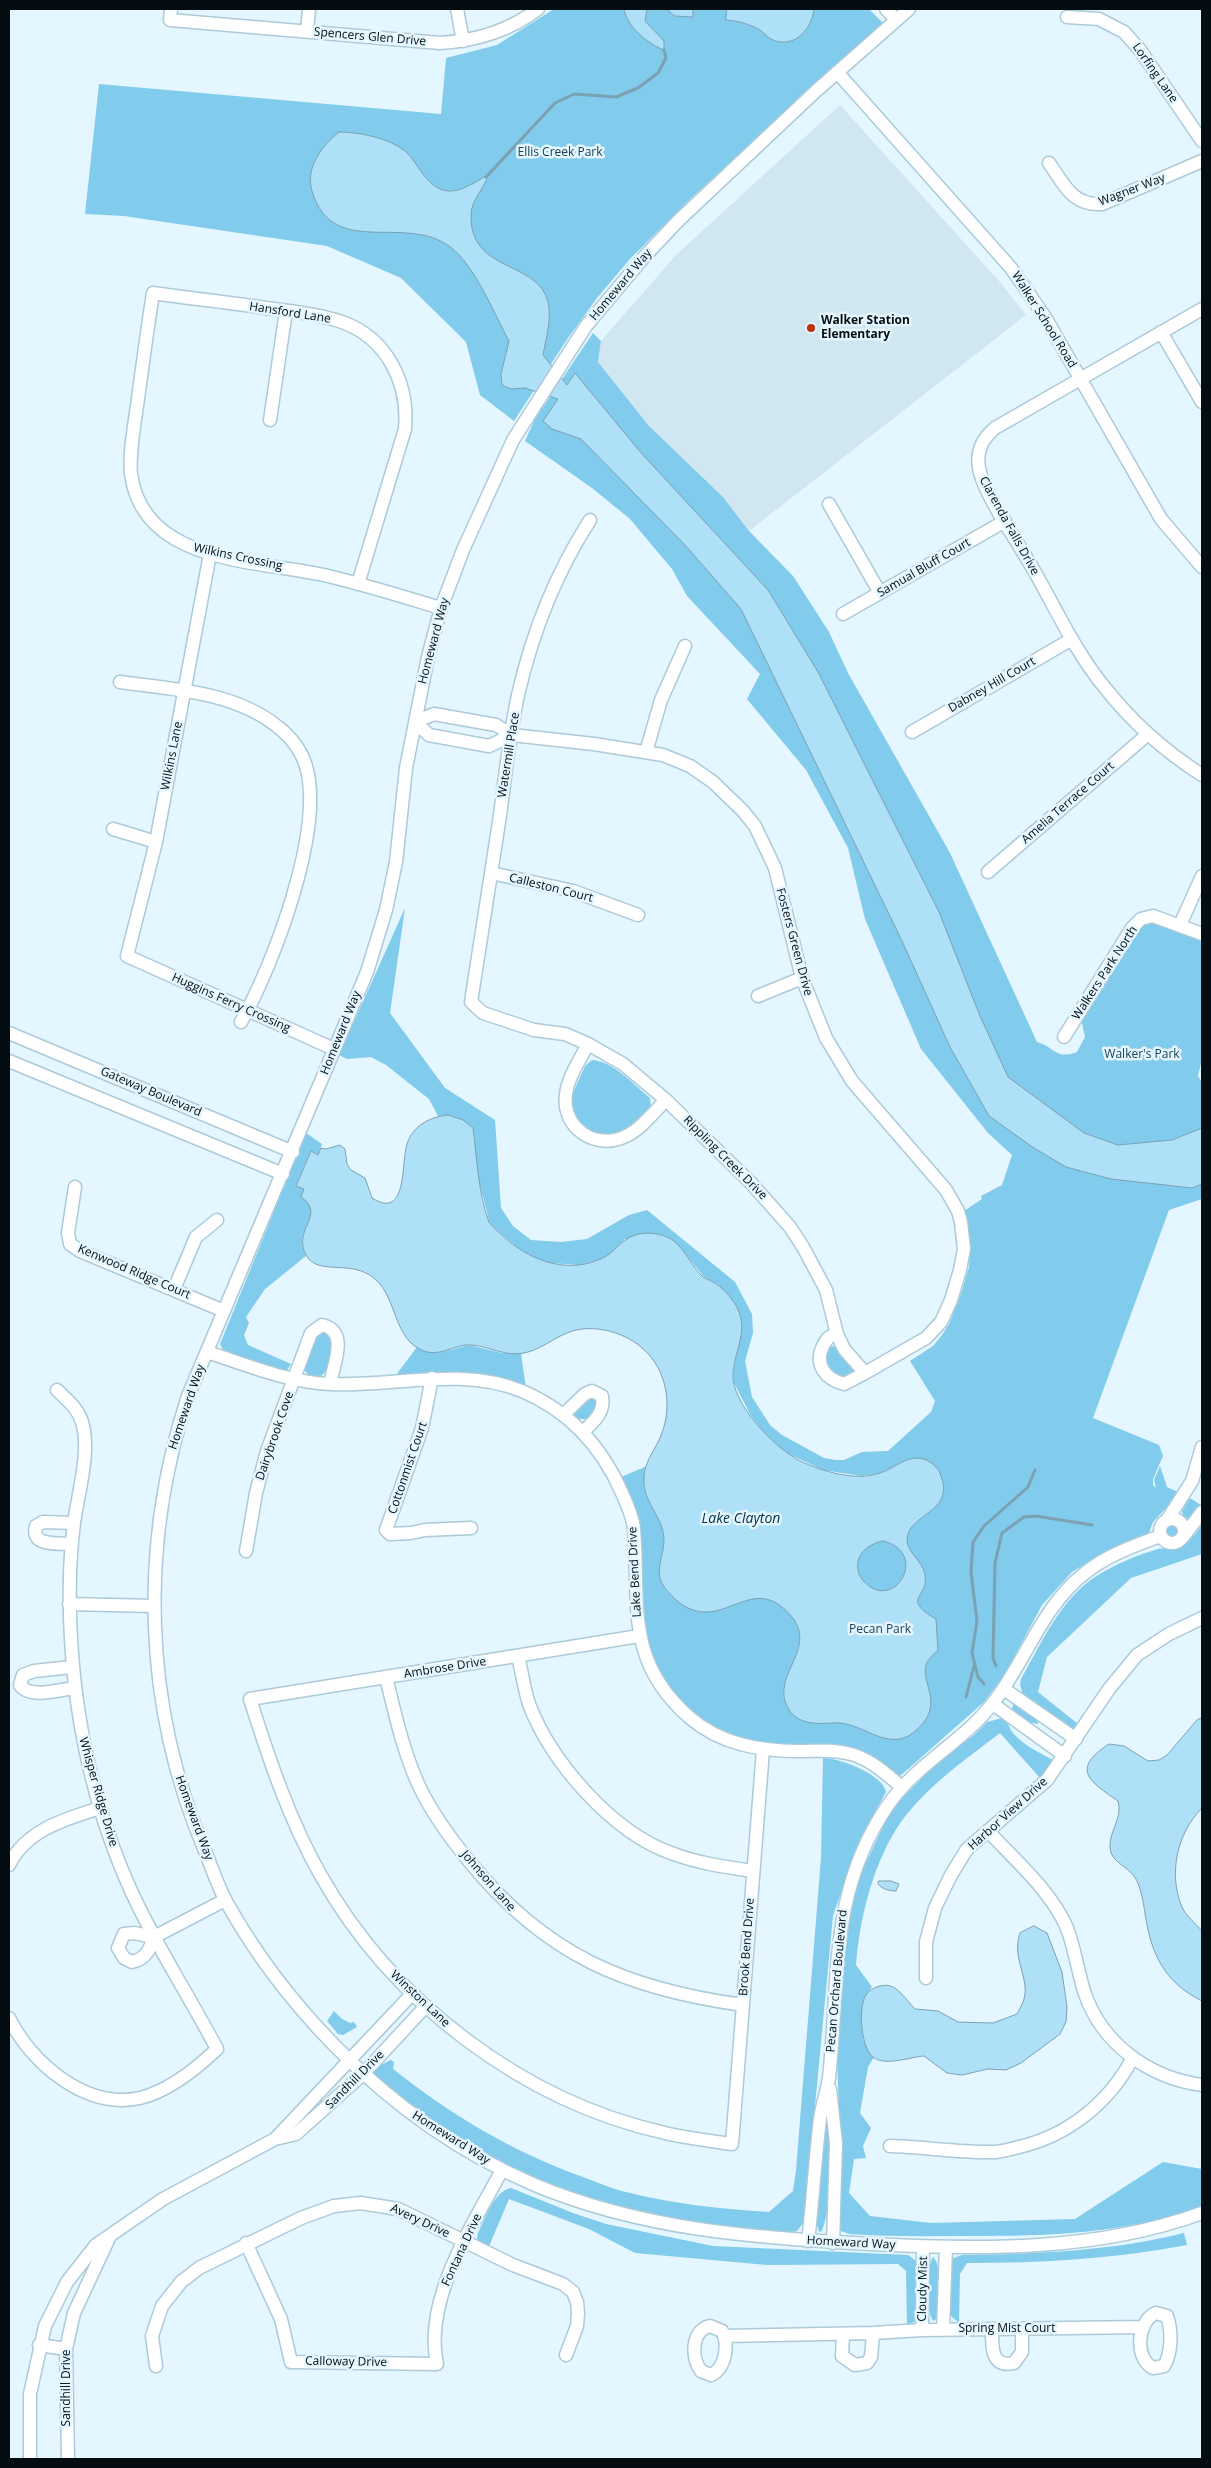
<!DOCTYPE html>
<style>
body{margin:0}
#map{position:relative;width:1211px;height:2468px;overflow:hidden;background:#e4f6ff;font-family:"Open Sans",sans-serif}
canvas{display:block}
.frame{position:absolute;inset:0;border:10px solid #040d12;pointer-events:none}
</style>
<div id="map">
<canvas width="1211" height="2468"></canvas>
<div class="frame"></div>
</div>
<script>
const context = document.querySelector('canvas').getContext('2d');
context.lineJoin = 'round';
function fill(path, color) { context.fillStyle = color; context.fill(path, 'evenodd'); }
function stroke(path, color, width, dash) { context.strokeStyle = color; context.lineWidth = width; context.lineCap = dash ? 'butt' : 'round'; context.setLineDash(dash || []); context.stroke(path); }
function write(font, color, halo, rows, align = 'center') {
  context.font = font + ' "Open Sans",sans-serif'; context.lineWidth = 5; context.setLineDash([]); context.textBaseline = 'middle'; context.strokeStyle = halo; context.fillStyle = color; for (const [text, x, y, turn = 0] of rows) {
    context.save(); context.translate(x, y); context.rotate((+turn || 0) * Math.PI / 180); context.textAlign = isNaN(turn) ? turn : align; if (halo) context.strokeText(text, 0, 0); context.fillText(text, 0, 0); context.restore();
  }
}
fill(new Path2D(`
 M840,105L999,281L1026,315L749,531L723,497L649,426L598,362L601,341L676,255Z`), '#d0e7f2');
fill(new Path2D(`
 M554,9H869L883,23L690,199L630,259L597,298L568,338L514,421L480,395L466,342L401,278L327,246L124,216L85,214L99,84L441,114L446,58L497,45Z
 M593,333L601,341L598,362L649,426L723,497L749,531L793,576L829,632L848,673L950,853L1037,1042C1055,1047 1055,1060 1077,1052L1085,1037L1081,1019L1135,930C1156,914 1181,933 1202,942V1059L1198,1076L1202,1082V1199L1169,1210L1093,1418L1159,1445L1163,1456L1153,1479V1485L1156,1488L1154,1480L1160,1466L1167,1487L1180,1493L1153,1522L1149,1533L1108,1550L1072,1572L1042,1605L1005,1674L984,1702L899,1777L893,1775L860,1754L743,1743L696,1719L669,1694L654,1666L644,1636L628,1493L621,1477L664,1459L819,1521L894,1467L878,1474L861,1476L823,1470L786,1453L765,1434L751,1416L734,1383L733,1372L741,1331L719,1285L704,1277L682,1250L625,1239L613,1252L598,1261L580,1265L549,1263L526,1255L490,1224L463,1120L449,1115L438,1116L429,1099L386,1065L371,1057L347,1059L339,1055L405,908L390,1013L445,1088L495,1120L501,1208L513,1226L531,1240L561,1242L587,1239L629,1215L647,1210L735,1282L752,1314L753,1333L745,1361L752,1397L770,1425L782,1435L824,1458L835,1460H844L862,1452L888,1451L931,1412L935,1401L910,1361L933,1346L942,1335L949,1324L961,1294L969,1267L970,1239L964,1211L982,1199L981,1196L1002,1185L1012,1155L988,1133L921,1049L865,919L848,848L806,770L747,699L760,674L687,596L672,569L630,519L592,488L525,441L535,419Z
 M592,1060C613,1061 634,1085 650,1098L651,1110L619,1137L582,1132L569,1102L585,1066Z
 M306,1133L322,1144L318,1155L311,1151L296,1186L304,1189C306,1196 312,1204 312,1211C311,1230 295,1232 306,1256L265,1289L246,1317L249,1323L244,1335L248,1345L291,1364L286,1372L225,1353L220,1344Z
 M325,1329L334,1343L326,1371L320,1377L310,1376L304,1370L315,1336Z
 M469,1345L502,1353H521L526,1389L495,1378L463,1373L396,1375L417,1347C434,1357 451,1349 469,1345Z
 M834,1346L857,1368L853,1375L845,1378L831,1372L824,1361L829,1347Z
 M590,1395L597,1400L595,1410L586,1419H576L572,1414Z
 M1190,1498L1201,1505L1197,1514L1190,1520L1183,1516L1182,1511Z
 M1165 1531a7 7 0 1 1 14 0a7 7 0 1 1-14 0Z
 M1202,1525V1554L1131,1578L1047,1657L1038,1692L1083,1728L1075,1730L1068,1729L1023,1696L1020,1684L1021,1679C1042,1642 1061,1598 1098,1575C1116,1564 1137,1555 1158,1549C1166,1547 1173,1550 1180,1547C1189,1542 1196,1533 1202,1525Z
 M1016,1703L1037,1718L1038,1724L1028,1722L1012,1709L1013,1705Z
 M1002,1718C1010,1722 1008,1728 1013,1733C1023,1745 1040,1753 1053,1760L1041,1779L1000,1733C965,1760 927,1786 901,1822C874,1860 859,1919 856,1965L872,1987L864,1999L863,2040L874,2057L868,2067L860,2113L871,2128L863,2146L866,2158L854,2159L849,2193L870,2216L931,2223L1075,2219L1163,2162L1202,2169V2206C1128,2234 1048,2236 970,2236C930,2236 889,2237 849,2234L841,2231L837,2224L841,2155L837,2059L843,1967L855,1886L888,1816L904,1796L938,1762L974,1735L987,1722Z
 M823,1758C839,1758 883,1774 886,1792L859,1841L833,1916L804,2222L797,2231C770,2237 715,2228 687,2222C665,2218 643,2214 621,2208C527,2185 446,2134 372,2075V2069L391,2060L394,2062L393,2069C451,2115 513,2152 583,2177C597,2182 612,2189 626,2192C673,2204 721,2209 769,2212L793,2191L796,2170L821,1858Z
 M334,2011L342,2019L350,2023L354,2022L357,2027L343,2035L338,2034L327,2021Z
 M825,2115H827C829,2152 835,2195 822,2231L819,2232L816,2221Z
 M511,2188L573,2213L606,2224L713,2246L908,2255L915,2260L918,2266V2311L916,2321L907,2325L906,2271L898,2264L767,2265L635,2253L589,2229L509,2199L487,2251L479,2246L477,2238L478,2233C485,2219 494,2191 511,2188Z
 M1184,2233L1187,2245C1114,2259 1041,2263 967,2263L960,2274L959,2323L950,2315V2262L953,2258L962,2255C1038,2254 1111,2251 1184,2233Z
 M933,2257C943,2265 940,2306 937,2319L933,2321C926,2311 926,2266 933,2257Z`), '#81cbed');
const water = new Path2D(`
 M624,9H647L645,21L664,41V50C648,44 627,27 624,9Z
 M667,9H693V17L675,16Z
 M727,9H814C812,28 795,49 773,40C768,38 764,33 760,30C749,24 739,21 726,20Z
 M339,132C359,132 389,138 405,151C412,157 417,166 422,173C445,203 461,190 488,175C484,190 471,199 471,216C470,273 538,260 548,302C552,319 546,338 543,355L567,385L575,373L642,454L768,590L818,672L939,912L980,1016L1008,1077L1084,1133L1118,1145L1172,1140L1202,1128V1184L1192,1188L1111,1179L1066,1167L1034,1148L989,1116L950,1047L902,941L741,609L685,545L581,439L552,429L543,421L558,399L525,388L511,389L502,385L501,374L509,341C495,315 476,269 454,250C409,210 333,262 312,191C305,167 322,146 339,132Z
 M448,1115L463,1120L473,1128C477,1158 478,1193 489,1222C492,1227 498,1231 502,1235C527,1259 564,1274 598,1260C611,1256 616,1246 627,1239C640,1230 662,1232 674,1241C686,1251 692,1267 703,1277C708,1280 715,1282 719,1286C728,1293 737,1304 740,1315C746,1335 734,1354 733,1373C731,1404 775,1448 800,1461C822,1471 856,1482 880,1473C896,1468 908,1453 926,1460C933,1463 939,1469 941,1476C955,1513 909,1513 907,1539C907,1554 923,1560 925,1575C929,1598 900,1598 936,1619L938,1651C903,1674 956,1699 913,1733C886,1753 861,1720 833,1723C816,1724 796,1725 787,1706C773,1678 810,1653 797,1625C794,1618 788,1612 782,1607C756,1586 735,1610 708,1612C696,1613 684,1607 676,1600C670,1594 664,1588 661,1581C656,1567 664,1554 664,1540C664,1517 642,1502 644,1478C644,1463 653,1453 659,1440C674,1409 668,1369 641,1347C622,1331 590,1323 567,1333C552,1339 540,1350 524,1353C505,1357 489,1346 471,1345C455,1344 440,1357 424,1351C393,1340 398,1299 375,1279C351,1258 318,1277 306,1255C292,1229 327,1215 301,1197L304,1189L296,1186L311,1151L318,1155L321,1148L326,1149L340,1145L345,1149L347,1164L351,1170L365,1178L372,1198C408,1221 401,1162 407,1144C413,1125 430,1117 448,1115ZM883,1541C928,1552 898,1607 869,1586C865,1583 861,1579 859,1574C853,1556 867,1544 883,1541Z
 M1202,1718V1808C1177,1833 1168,1874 1182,1907C1186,1916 1196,1924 1202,1931V2001C1164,1982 1151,1954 1145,1913C1143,1901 1141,1886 1134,1876C1127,1866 1111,1862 1110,1848C1109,1830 1123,1819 1118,1801C1091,1782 1069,1770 1109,1744L1124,1746L1148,1761L1159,1760L1167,1755L1197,1720Z
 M879,1881H891L899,1884L896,1891C889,1891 882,1889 878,1884Z
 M1034,1926L1047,1933L1062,1972L1067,2007L1066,2022L1060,2034L1021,2063L1006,2070L988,2069L962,2075L947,2073L924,2056C910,2057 887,2066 874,2058C861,2049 859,2013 864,1999C867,1989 883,1982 893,1987C901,1991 909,2003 915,2009L938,2011L958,2022L993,2023L1017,2014C1019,2009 1023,2004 1024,1999C1030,1978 1011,1958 1020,1933Z`);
fill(water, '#aee0f8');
stroke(water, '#7ba1b3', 1);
stroke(new Path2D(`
 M486,177L555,103L574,94L616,97L638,88L658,73L666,58L664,50
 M996,1666L993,1658L995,1563L1002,1533L1024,1517L1036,1516L1092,1525
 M984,1684L978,1677L972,1653L977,1621L971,1572L973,1542L984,1526L1028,1487L1035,1470
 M966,1697L974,1666`), '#7ba1b3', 3);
const minor = new Path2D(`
 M171,9L170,20L440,43C475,41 509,31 538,9
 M457,9L463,41
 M886,9L896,20
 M909,9L816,91L678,221L644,257L586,326L513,440L463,550L441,608L428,657L406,768L396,862L386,910L367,972L188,1396C139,1546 143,1705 205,1851C212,1868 218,1887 227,1903C256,1955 294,2004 335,2046C392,2104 460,2153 535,2185C643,2230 756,2238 871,2244C981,2250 1098,2251 1202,2213
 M1067,17L1099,19L1124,32L1140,50L1202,141
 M307,31L309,9
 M837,72L1011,268L1045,317L1161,519L1202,567
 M1049,163C1064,184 1072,206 1102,204L1202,161
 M1202,309L995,428C982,439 976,451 979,468C983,493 1016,539 1029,562C1054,604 1074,651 1106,689C1133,723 1166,752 1202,775
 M1161,332L1202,402
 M270,420L286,311
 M829,504L880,593
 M210,554L156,842L127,956L334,1049
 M358,584L405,429C409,383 387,338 342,322C316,313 286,311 259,307C224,302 188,298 153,293C147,331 142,369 137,406C134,428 129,452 131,474C143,565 260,560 328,576C366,585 404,597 441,608
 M843,614L1005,521
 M120,682C172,689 236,692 278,727C292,738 303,753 307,770C323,833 273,966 241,1022
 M912,732L1072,639
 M512,735L489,746L429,735L415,722L434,714L496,725L512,735L594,744L663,755L690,766L713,782L743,811L755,826L775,868L802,978L826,1038L852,1081L946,1190L958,1211L961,1222L964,1249L960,1270L951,1300L941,1322L926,1338L865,1373L844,1349L837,1334L826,1290L803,1247L790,1227L751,1183L666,1100L623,1064L588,1044L565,1034L534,1030L483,1013L471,1002C480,942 490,882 499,822C505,780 509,736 518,695C532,634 556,573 590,520
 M646,752L661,700L685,646
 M113,829L156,842
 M988,872L1148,734
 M491,873L573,891L638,915
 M1180,925L1202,876
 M758,996L802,978
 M9,1033L293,1152
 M1064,1037L1132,928L1141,919L1153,916L1202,934
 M588,1044C580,1060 568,1077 566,1094C561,1128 596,1151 626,1136C641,1129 654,1112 666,1100
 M9,1061L283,1174
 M75,1187L68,1233L70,1244L80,1251L224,1311
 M174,1289L196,1237L217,1220
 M837,1334C830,1335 826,1339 823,1346C814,1364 825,1379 844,1384L865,1373
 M207,1352C248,1365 287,1382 330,1384C394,1387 460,1366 522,1391C569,1411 602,1447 622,1493C627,1504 633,1517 634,1529C640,1603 624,1660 689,1717C720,1744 759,1751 799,1751C816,1751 834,1749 851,1754C870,1759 886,1774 902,1787
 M432,1378L422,1428L386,1530L390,1534L411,1533L425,1530L471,1528
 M563,1415L585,1394L592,1391L602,1396C605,1413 594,1421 583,1432
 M1160 1531a12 12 0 1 1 24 0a12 12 0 1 1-24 0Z
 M1167,1520L1192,1481L1202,1447
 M1183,1537L1202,1512
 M72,1544C59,1543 30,1547 36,1526L43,1522L74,1523
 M246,1551L256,1493L267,1451L311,1333L322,1325C349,1331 334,1363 330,1384
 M69,1604L154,1606
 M639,1636L250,1699C269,1759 289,1819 320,1874C391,2001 522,2101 665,2133C687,2138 710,2141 732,2144L763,1750
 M518,1656C522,1672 524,1689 529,1704C551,1762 612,1832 671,1853C697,1863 725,1867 753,1871
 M72,1667L34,1671L23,1675L20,1685C29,1699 60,1690 74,1688
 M386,1677C395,1714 403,1751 419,1786C432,1813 450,1838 469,1861C545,1955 626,1989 743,2005
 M1004,1689L1076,1739
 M993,1704L1065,1756
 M988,1831C1015,1860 1051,1891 1067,1928C1075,1949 1078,1973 1085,1994C1103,2045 1150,2078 1202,2085
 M9,1865C26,1830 65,1819 100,1808
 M134,1933L154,1937C150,1949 146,1959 132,1962L124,1958L118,1948L124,1934Z
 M154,1937L225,1900
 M926,1978V1942L935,1908L951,1875L967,1849L1047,1780L1109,1689L1137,1655L1169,1634L1202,1618
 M9,2018C31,2063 86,2110 140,2098C169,2091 196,2069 217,2049C189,1996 157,1947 132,1893C92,1805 73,1713 70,1617C69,1586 70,1554 74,1523C78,1493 91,1451 82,1422C78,1408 67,1400 57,1390
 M830,2089L836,2143L833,2243
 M275,2139L412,1994
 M890,2146C924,2147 963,2153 996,2152C1004,2151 1011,2149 1019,2147C1067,2136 1109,2103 1132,2059
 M808,2241C813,2200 815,2159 820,2119C822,2105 827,2091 829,2078C840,1978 828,1893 888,1805C916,1764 963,1742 993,1703C1026,1661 1042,1606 1085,1573C1107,1555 1134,1546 1160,1536
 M246,2243L281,2319L291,2362L437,2364C423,2299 473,2225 502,2170
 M1156,2313L1167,2316C1172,2330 1172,2353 1164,2366L1153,2368C1134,2358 1137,2321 1156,2313Z
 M710,2326L722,2331C729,2344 726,2368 711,2375L701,2371C691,2358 691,2330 710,2326Z
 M922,2330L923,2247
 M943,2330L946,2247
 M992,2331C992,2347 991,2368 1014,2363L1022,2352V2330
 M843,2334L842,2356L855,2365L867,2363L871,2357L873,2333
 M725,2336L873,2333L922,2330L1141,2327
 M39,2345L66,2349
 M156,2366L152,2336L162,2306L181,2282L199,2268L301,2218L334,2206L361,2203L398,2209L513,2265L563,2284L573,2292L577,2302L578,2313L577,2326L566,2355
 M30,2459V2394L45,2326L67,2282L96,2245L163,2199L275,2139L296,2134L363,2074L425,2007
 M68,2459L66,2349L74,2313L110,2236`);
stroke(minor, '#accad8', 15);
stroke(minor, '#fff', 12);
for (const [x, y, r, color] of [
 [811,328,5,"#bc3303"]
]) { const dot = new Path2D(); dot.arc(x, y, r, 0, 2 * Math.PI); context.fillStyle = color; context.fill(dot); stroke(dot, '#e4f6ff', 2); }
write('12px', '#040d12', '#e4f6ff', [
 ["Spencers Glen Drive",370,37,5],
 ["Lorfing Lane",1155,73,55],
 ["Wagner Way",1132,190,-21],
 ["Homeward Way",621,285,-50],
 ["Hansford Lane",290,313,9],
 ["Walker School Road",1044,320,58],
 ["Clarenda Falls Drive",1009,526,61],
 ["Wilkins Crossing",238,557,12],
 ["Samual Bluff Court",924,568,-30],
 ["Homeward Way",434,641,-75],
 ["Dabney Hill Court",992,685,-30],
 ["Watermill Place",509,755,-81],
 ["Wilkins Lane",172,756,-79],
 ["Amelia Terrace Court",1068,803,-41],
 ["Calleston Court",551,888,14],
 ["Fosters Green Drive",794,942,75],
 ["Walkers Park North",1105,973,-57],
 ["Huggins Ferry Crossing",231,1003,24],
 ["Homeward Way",341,1033,-68],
 ["Gateway Boulevard",151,1092,23],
 ["Rippling Creek Drive",725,1158,45],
 ["Kenwood Ridge Court",134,1272,23],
 ["Homeward Way",187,1407,-71],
 ["Dairybrook Cove",275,1436,-71],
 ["Cottonmist Court",408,1468,-71],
 ["Lake Bend Drive",635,1572,-93],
 ["Ambrose Drive",445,1668,-9],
 ["Whisper Ridge Drive",98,1792,74],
 ["Harbor View Drive",1008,1814,-42],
 ["Homeward Way",194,1818,70],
 ["Johnson Lane",488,1881,49],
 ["Brook Bend Drive",747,1947,-86],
 ["Pecan Orchard Boulevard",837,1981,-85],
 ["Winston Lane",420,1999,43],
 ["Sandhill Drive",355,2080,-45],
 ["Homeward Way",451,2138,32],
 ["Avery Drive",420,2221,25],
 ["Homeward Way",851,2243,3],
 ["Fontana Drive",462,2250,-65],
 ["Cloudy Mist",923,2289,-89],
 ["Spring Mist Court",1007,2329],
 ["Calloway Drive",346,2362,1],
 ["Sandhill Drive",67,2388,-90]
]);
write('12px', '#194151', '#e4f6ff', [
 ["Ellis Creek Park",560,153],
 ["Walker's Park",1142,1055],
 ["Pecan Park",880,1630]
]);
write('bold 12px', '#040d12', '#e4f6ff', [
 ["Walker Station",821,321],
 ["Elementary",821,335]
], 'left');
write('italic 14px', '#042f3f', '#e4f6ff', [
 ["Lake Clayton",741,1519]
]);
</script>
